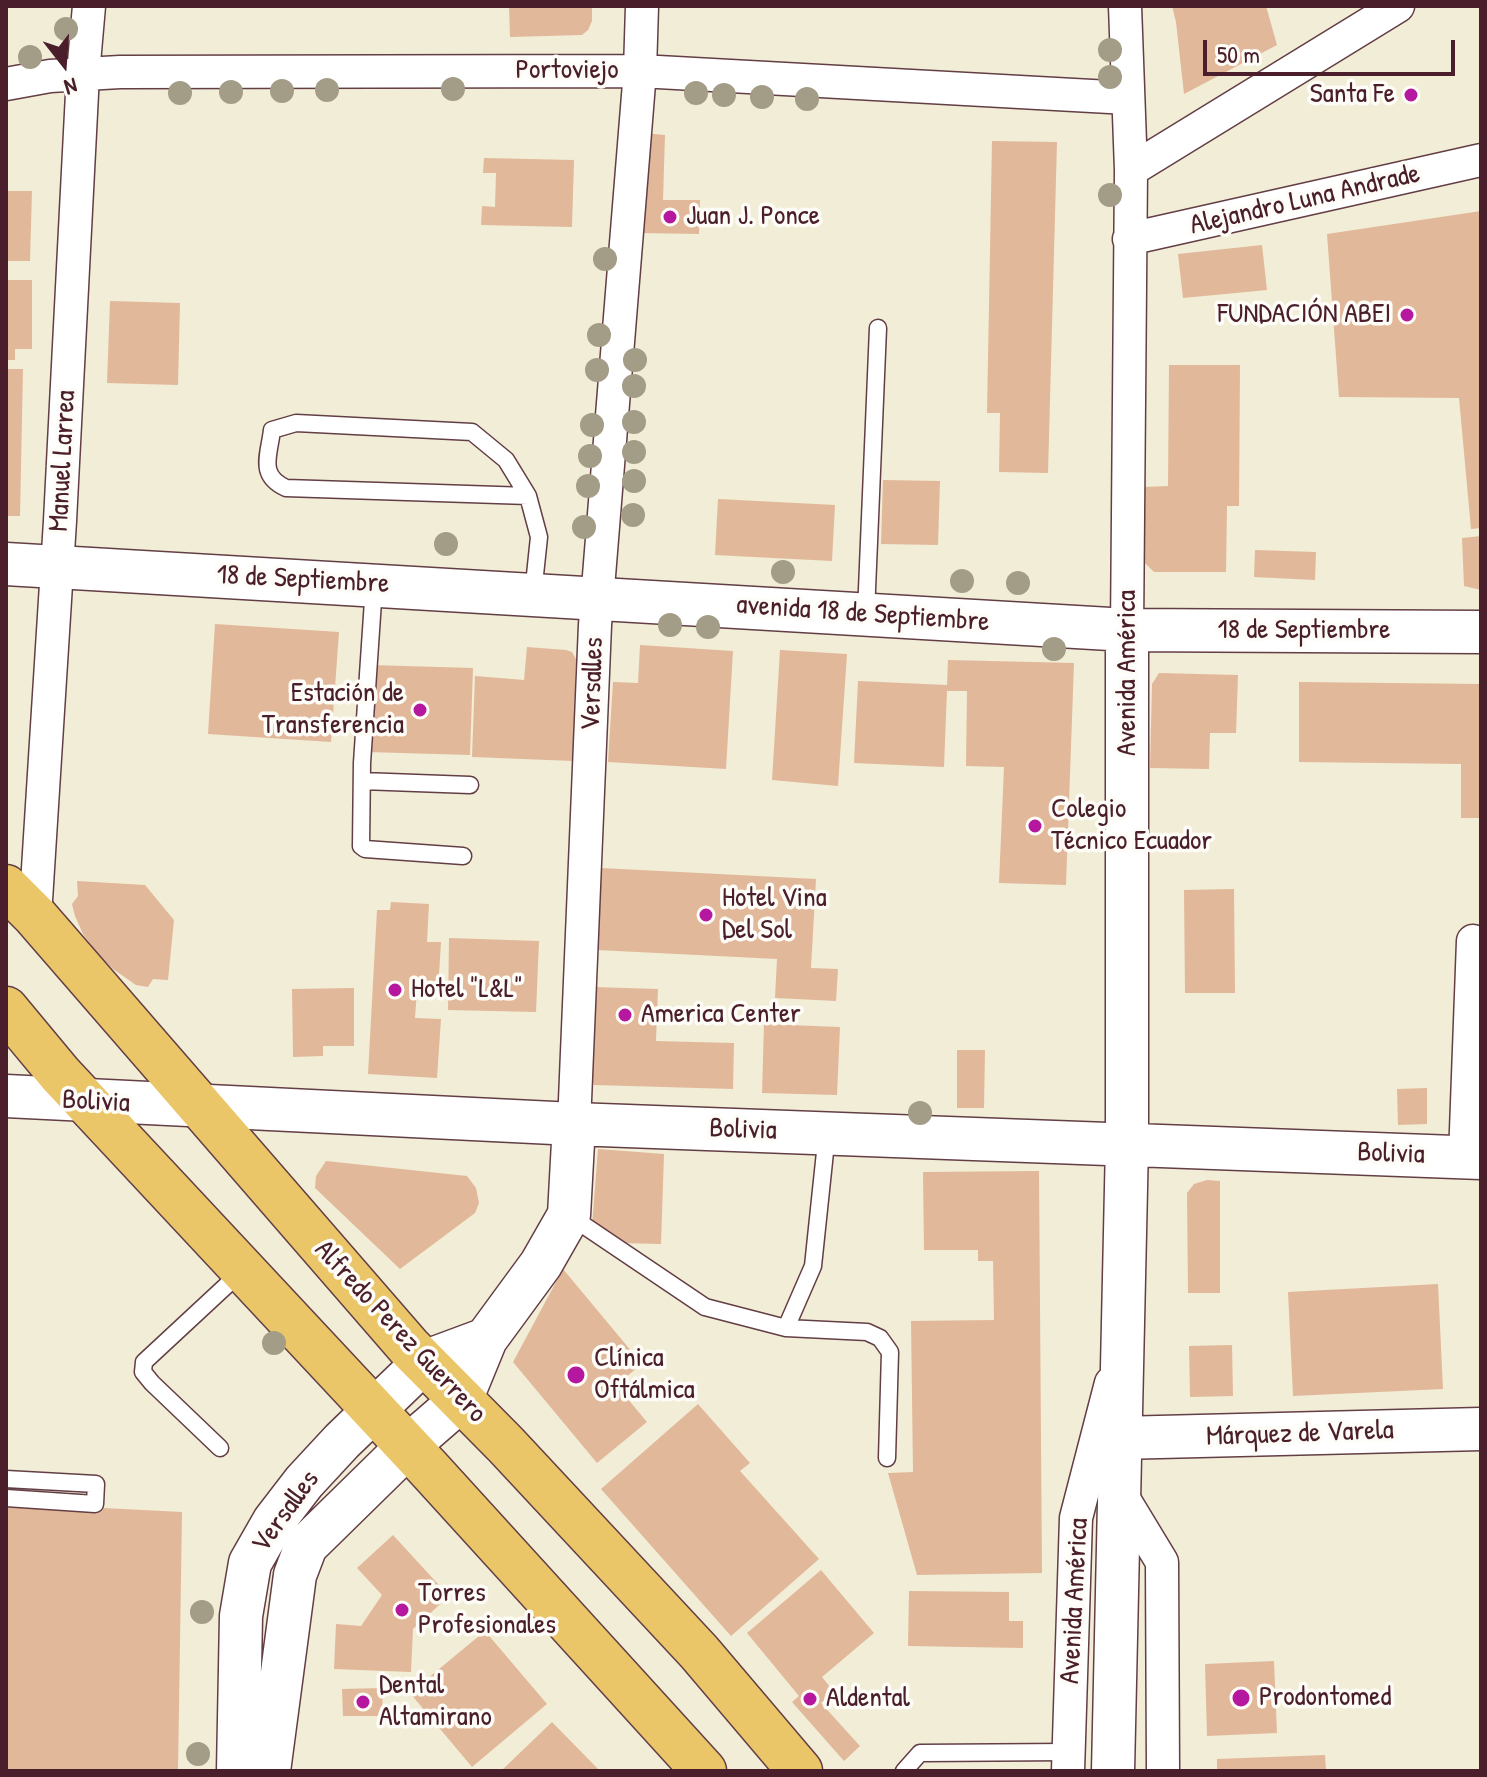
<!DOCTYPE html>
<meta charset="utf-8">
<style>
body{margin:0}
#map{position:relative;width:1487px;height:1777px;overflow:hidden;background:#f1edd6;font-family:"Patrick Hand",sans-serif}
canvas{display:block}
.frame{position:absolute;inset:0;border:8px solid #4a1f2b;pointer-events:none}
.north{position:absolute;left:24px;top:24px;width:80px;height:80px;-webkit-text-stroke:6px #fdfcf7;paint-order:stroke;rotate:163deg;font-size:22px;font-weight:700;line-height:32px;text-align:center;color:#4a1f2b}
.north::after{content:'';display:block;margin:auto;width:28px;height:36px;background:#4a1f2b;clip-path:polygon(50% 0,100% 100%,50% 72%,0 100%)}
.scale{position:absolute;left:1203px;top:40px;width:252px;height:36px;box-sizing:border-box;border:4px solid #4a1f2b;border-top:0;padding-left:10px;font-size:24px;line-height:28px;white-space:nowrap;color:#4a1f2b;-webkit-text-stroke:6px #fdfcf7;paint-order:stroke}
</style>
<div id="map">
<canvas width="1487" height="1777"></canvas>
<div class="frame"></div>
<div class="north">N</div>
<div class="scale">50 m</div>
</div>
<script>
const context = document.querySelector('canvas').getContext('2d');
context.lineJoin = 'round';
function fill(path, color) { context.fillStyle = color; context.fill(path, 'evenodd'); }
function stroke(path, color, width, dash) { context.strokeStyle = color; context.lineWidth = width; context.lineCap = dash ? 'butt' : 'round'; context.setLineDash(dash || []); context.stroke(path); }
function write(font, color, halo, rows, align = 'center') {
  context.font = font + ' "Patrick Hand",sans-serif'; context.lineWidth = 7; context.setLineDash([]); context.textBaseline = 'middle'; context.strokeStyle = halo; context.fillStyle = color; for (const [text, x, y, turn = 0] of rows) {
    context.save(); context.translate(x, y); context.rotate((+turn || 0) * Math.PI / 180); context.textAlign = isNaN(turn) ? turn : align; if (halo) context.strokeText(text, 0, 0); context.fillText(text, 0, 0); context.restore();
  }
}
fill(new Path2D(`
 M509,6H592V21L588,30L582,35L510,37Z
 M1172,6H1266L1277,45L1184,94L1176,22Z
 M643,133L665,135L663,200H700L699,234L640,233Z
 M992,141L1057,142L1048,473L999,472L1000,413H987Z
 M484,158L574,160L572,227L481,225L482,206L495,207L496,173H483Z
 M6,191H32L30,261H6Z
 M1481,211V528L1471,529L1459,398L1339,397L1327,234Z
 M1262,245L1267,290L1183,298L1178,254Z
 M6,280H32V349H15V360H6Z
 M110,301L180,303L178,385L107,383Z
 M1169,365H1240L1239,506H1227L1226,572H1154L1144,562V487L1168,486Z
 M6,369H23L20,516H6Z
 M883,480L940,481L938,545L881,544Z
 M718,499L835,505L832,561L715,555Z
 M1481,536V590L1464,586L1462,538Z
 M1255,550L1316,552L1315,580L1254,577Z
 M215,624L339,632L331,742L208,734Z
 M640,645L733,651L726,769L608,762L613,682L638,683Z
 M527,647L566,650L572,652L576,659L573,761L472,757L475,676L524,680Z
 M780,650L847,654L838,786L772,780Z
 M948,660L1074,663L1066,885L999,883L1004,767L966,766L967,691H947L944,767L854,763L858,681L947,685Z
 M370,665L473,668L470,755L367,752Z
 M1159,673L1238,675L1236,733H1210L1209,769L1150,768L1152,684Z
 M1299,682L1481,684V818H1461V764L1299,762Z
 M601,868L816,879L811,968L838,969L836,1001L775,998L777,959L597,950Z
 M77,881L145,885L174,920L168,980L153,979L148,987L136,985L113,969L98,954L83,934L75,916L72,904L78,896Z
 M1234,889L1235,993H1185L1184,890Z
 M391,902L429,904L427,942H441L438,991L417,990L415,1018L441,1019L437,1078L368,1074L377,910H390Z
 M449,938L539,941L536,1012L448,1010Z
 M594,987L658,989L656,1041L734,1043L733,1089L594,1085L590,1078Z
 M354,988V1046H323V1056L293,1057L292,989Z
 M764,1024L840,1027L837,1095L762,1093Z
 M957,1050H985L984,1108H957Z
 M1427,1088V1124L1398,1125L1397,1089Z
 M598,1149L664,1154L661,1244L619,1243L592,1226Z
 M326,1161L467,1176L476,1188L479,1203L475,1213L400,1269L315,1188L316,1176Z
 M1039,1171L1042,1573L917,1575L888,1473L913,1472L911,1321L994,1320L993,1261H978V1250H924L923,1172Z
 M1207,1180L1220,1181V1293H1188L1187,1193L1194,1184Z
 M563,1269L642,1364L616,1385L647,1422L597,1463L513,1362Z
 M1438,1284L1443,1389L1293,1396L1288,1292Z
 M1232,1345L1233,1396L1190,1397L1189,1346Z
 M698,1404L750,1463L740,1471L819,1559L731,1636L601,1489Z
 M6,1503L182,1512L178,1771H6Z
 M393,1535L449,1596L413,1629L411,1672L334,1669L336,1624L361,1626L382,1595L357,1568Z
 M821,1570L874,1633L822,1677L834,1692L821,1703L860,1746L844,1761L792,1702L799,1696L747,1633Z
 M909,1591L1009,1592V1621H1023V1648L908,1646Z
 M485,1631L547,1704L472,1767L410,1693Z
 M1274,1661L1277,1733L1207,1736L1205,1664Z
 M382,1688L383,1716H343L342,1689Z
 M552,1722L600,1771H501Z
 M1325,1755L1326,1771H1217V1759Z`), '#e2b89a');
const service = new Path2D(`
 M296,423L472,432L506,460L528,496L286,488C258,475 269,456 272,430Z
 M528,496L539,537L533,594
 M374,586L362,763L361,846L365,849L463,856
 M866,613L878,328
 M362,781L470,785
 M570,1216L705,1307L786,1328L867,1332L880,1338L890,1352L887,1458
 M786,1328L813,1266L827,1133
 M220,1448L152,1383L143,1372L144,1362L242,1271
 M6,1479L96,1484L95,1504L6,1498
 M904,1771L920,1753L1069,1752`);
const minor = new Path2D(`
 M1125,6L1131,170L1127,630
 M6,84L50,76L120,72L640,71L1128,98
 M1131,170L1398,6
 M1129,239L1481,160
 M35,916L60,521L83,74L89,6
 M574,1124L595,625L640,71L642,6
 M1465,1157L1473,941
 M1119,1491L1162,1562L1163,1771
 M1068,1771L1076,1518L1111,1383`);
const tertiary = new Path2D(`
 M6,564L1127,630L1481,632
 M6,1096L574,1124L1481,1158
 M1119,1438L1481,1429
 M238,1771L241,1616L250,1563L274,1521L304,1482L342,1441L424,1362L486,1339
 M269,1771L295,1575L306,1546L408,1446L461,1400L486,1339L541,1264L569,1215L574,1124
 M1113,1771L1127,1143V630`);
const primary = new Path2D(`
 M6,887L35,916L409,1347L506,1445L699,1652L800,1771
 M6,1009L60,1074L429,1469L704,1771`);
stroke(service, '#633e45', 19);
stroke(minor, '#633e45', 35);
stroke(tertiary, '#633e45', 45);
stroke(primary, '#633e45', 47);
stroke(service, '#fff', 16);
stroke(minor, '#fff', 32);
stroke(tertiary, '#fff', 42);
stroke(primary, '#eac669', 44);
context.fillStyle = '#a39c86';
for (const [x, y] of [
 [66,29],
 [1110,50],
 [30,57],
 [1110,77],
 [453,89],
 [327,90],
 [282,91],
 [231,92],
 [180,93],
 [696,93],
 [724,95],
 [762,97],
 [807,99],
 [1110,195],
 [605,259],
 [599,335],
 [635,360],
 [597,370],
 [634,386],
 [634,422],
 [592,425],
 [634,452],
 [590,456],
 [634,481],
 [588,486],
 [633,515],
 [584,527],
 [446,544],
 [783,572],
 [962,581],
 [1018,583],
 [670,625],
 [708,627],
 [1054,649],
 [920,1113],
 [274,1343],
 [202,1612],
 [198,1754]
]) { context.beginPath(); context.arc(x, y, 12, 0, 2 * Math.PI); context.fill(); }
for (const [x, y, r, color] of [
 [1411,95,8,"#b5179e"],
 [670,217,8,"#b5179e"],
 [1407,315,8,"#b5179e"],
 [420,710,8,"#b5179e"],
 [1035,826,8,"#b5179e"],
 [706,915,8,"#b5179e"],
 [395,990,8,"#b5179e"],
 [625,1015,8,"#b5179e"],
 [576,1375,10,"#b5179e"],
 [402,1610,8,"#b5179e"],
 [1241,1698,10,"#b5179e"],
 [810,1699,8,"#b5179e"],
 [363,1702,8,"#b5179e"]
]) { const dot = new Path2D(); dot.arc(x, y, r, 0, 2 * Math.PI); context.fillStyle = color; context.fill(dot); stroke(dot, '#fdfcf7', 3); }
write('28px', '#4a1f2b', '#fdfcf7', [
 ["Portoviejo",567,71],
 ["Alejandro Luna Andrade",1305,200,-13],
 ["Manuel Larrea",63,461,-87],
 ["18 de Septiembre",303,580,3],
 ["avenida 18 de Septiembre",863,614,4],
 ["18 de Septiembre",1304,631],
 ["Avenida América",1128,673,-90],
 ["Versalles",593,684,-88],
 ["Bolivia",96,1102,3],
 ["Bolivia",743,1130,2],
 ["Bolivia",1391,1154,2],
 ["Alfredo Perez Guerrero",400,1332,47],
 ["Márquez de Varela",1300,1434,-2],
 ["Versalles",286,1512,-54],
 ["Avenida América",1075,1601,-87]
]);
write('28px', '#4a1f2b', '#fdfcf7', [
 ["Santa Fe",1395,95,"right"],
 ["Juan J. Ponce",686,217],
 ["FUNDACIÓN ABEI",1391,315,"right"],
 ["Estación de",404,694,"right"],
 ["Transferencia",404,726,"right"],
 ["Colegio",1051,810],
 ["Técnico Ecuador",1051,842],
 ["Hotel Vina",722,899],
 ["Del Sol",722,931],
 ["Hotel \"L&L\"",411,990],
 ["America Center",641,1015],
 ["Clínica",594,1359],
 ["Oftálmica",594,1391],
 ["Torres",418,1594],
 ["Profesionales",418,1626],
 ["Dental",379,1686],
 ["Altamirano",379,1718],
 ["Prodontomed",1259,1698],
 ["Aldental",826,1699]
], 'left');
</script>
